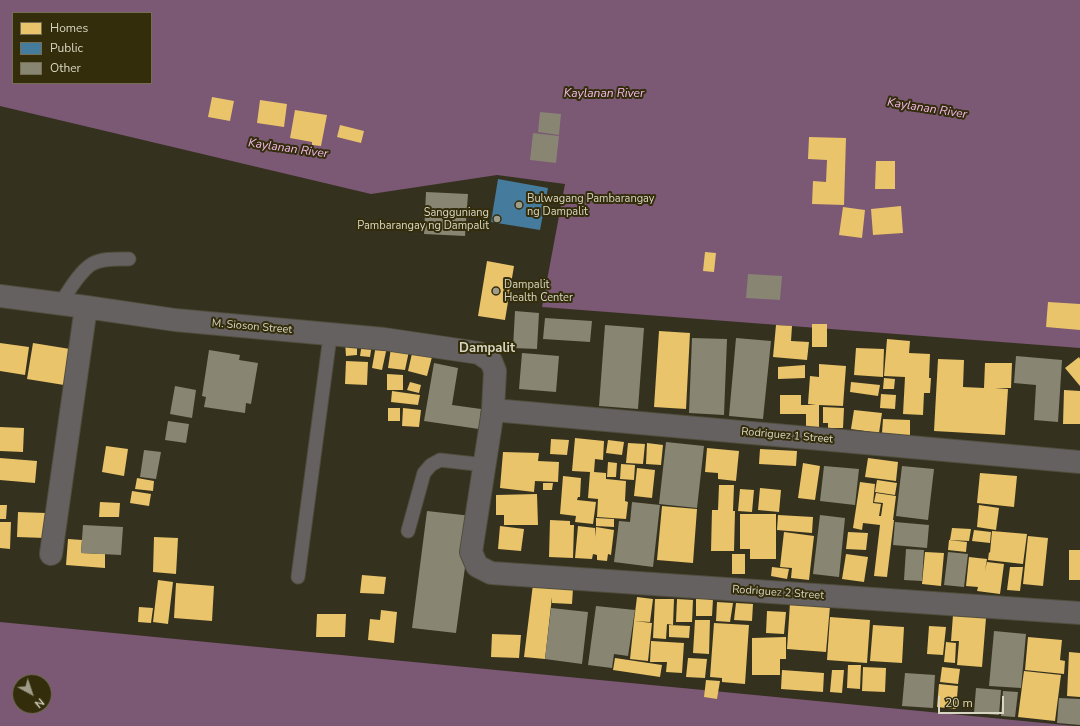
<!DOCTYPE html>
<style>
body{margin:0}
#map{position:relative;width:1080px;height:726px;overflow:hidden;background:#35311f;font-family:"Nunito Sans",sans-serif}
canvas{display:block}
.legend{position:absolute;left:12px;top:12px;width:140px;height:72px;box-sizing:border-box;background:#332d0c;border:1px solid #757055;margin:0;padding:5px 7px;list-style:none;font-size:12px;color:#d8d5c2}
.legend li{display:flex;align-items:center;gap:8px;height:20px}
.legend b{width:20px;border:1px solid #757055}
.north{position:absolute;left:12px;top:674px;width:40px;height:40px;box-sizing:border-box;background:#332d0c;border:1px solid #757055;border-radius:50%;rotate:140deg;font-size:11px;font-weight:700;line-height:16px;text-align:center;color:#d8d5c2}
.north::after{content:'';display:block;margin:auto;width:14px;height:18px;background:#9f9c89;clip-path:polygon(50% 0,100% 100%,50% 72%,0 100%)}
.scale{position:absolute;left:938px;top:696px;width:66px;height:18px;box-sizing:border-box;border:2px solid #d8d5c2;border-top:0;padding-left:5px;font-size:12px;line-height:14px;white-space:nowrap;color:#d8d5c2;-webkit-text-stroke:3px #332d0c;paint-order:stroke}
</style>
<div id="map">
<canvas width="1080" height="726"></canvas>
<ul class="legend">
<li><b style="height:11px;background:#e9c46a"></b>Homes</li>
<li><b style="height:11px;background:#457b9d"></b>Public</li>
<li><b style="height:11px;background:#888573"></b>Other</li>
</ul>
<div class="north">N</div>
<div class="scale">20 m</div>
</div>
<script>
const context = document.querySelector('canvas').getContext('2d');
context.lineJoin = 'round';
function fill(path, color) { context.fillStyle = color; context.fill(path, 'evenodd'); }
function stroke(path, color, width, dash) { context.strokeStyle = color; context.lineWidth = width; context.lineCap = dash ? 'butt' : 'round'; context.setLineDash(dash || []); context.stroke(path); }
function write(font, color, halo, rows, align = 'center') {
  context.font = font + ' "Nunito Sans",sans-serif'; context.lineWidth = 4; context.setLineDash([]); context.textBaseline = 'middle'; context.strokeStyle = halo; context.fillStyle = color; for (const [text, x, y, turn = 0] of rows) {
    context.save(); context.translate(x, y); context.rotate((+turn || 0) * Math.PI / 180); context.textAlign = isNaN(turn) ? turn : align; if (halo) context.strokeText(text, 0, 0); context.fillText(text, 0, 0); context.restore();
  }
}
fill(new Path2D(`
 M0,0H1080V348L542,307L565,184L497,175L371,194L0,106ZM13,13H151V83H13Z
 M0,622L1075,726H0ZM20,682H44V706H20Z`), '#7b5874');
fill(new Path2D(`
 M212,97L234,101L230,121L208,117Z
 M260,100L287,104L284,127L257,123Z
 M295,110L327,115L321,146L312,145V142L290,138Z
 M340,125L364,131L361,143L337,137Z
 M809,137L846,138L844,205L812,204L813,181L826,182L827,160L808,159Z
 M876,161H895V189H875Z
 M901,206L903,233L873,235L871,209Z
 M843,207L865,210L862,238L839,235Z
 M705,252L716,253L714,272L703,271Z
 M487,261L514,266L505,320L478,316Z
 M1048,302L1080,304V330L1046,327Z
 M812,324H827V347H812Z
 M776,325L792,326L791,341L809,342L807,360L773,357Z
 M659,331L690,333L686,409L654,407Z
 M887,339L910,341L909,353L930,354L929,378H931L930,393H924L923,415L903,414L905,377L884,376Z
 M345,342H357V355L346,356Z
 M0,343L29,347L25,375L0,371Z
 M33,343L70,349L64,385L27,379Z
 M362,343L372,344L370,357L360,356Z
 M376,345L387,347L382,370L372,368Z
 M391,348L409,351L405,370L388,368Z
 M856,348L884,349L883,377L854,375Z
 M413,349L433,353L427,376L408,371Z
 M1079,357L1080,359V386L1065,368Z
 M938,359L964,360L963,387L984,388L985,363H1012L1011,388H995L1008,389L1005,435L934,431Z
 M346,361L368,362L367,385L345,384Z
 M819,364L846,366L843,406L819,405V428L806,429V414H780V395H801V405H816L808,404L810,376L819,377Z
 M805,365V378L778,379V367Z
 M387,374L403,375V390H387Z
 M884,378L895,379L894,389H883Z
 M410,382L421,385L419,393L407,390Z
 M851,382L880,385L878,396L850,392Z
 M1064,390L1080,391V424H1063Z
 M392,391L420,395L418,405L391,402Z
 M881,394L896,395L895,409L880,408Z
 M823,407L844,408L843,428H828V423H823Z
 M388,408H400V421H388Z
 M403,408L421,410L419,427L402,426Z
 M854,410L882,413L879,433L851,429Z
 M883,419L910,420V436L882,433Z
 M0,427L24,428L23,452L0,451Z
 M575,438L604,441L603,460L595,459L594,472L606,473V479L626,481L625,501L628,502L626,519L597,517L598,499L588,498L590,472L572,471Z
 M551,439L569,440L567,455L550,454Z
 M608,440L624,442L622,455L606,453Z
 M628,443L645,444L643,464L626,463Z
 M647,443L663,445L661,465L646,464Z
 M106,446L128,449L124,476L102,472Z
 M707,448L739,451L736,481L718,479V473L705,472Z
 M760,449L797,451L796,466L759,464Z
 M503,452L539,453L538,461L559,462L558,482L535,481L534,492L500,488Z
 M0,458L37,461L35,483L0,480Z
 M868,458L898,462L896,481L865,477Z
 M608,462L617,463L616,477H607Z
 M803,463L820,466L815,500L798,498Z
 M621,464L635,465L634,480L620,479Z
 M637,468L655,470L652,498L634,496Z
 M980,473L1017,476L1014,507L977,503Z
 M563,476L581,478L580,497H578L577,500L596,502L593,524L575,522L576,516L560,514Z
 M137,478L154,481L153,491L135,489Z
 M877,480L897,483L895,495L875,492Z
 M860,482L875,484L873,503L881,504L879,516H881L883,503L874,502L876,493L896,496L893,520H894L887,577L874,576L880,525L863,523L862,530L853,528Z
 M543,483H553L552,490H543Z
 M719,485H734L733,511H735L734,551H711L712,510H718Z
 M760,488L781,490L779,512L758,510Z
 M740,489L754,490L752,512L738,511Z
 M132,491L151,494L149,506L130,503Z
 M537,494L538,525H504V515H496V495Z
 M100,502L120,503L119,517H99Z
 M0,505H7L6,519H0Z
 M979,505L999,508L996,530L977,527Z
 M662,506L697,509L693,563L657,560Z
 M18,512L46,513L45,538L17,537Z
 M740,514H776V559H750V549H740Z
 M778,515L813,517L812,533L777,530Z
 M596,518L614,519V527L596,526Z
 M550,520L570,521V525H574L573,558L549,557Z
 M0,522H11L10,549L0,548Z
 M500,526L524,529L521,551L498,549Z
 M578,526L595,528V537L596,527L614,530L611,555L608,554L607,561L597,560V555L593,554L592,559L575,558Z
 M952,528L971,529L969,541L950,540Z
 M974,530L991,532L990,543L972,541Z
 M992,531L1027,534L1023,564L988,560L989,552L990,553Z
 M784,532L814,536L809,580L791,578L792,568L780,567Z
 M848,532L868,533L866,550L846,549Z
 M1028,536L1048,538L1043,586L1023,584Z
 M154,537L178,538L176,574L153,572Z
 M68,539L82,540L81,553L105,554V568L66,565Z
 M949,540L967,542L966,552L948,550Z
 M1069,550H1080V580H1069Z
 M925,552L944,553L941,586L922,584Z
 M732,554H745V574H732Z
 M846,554L868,557L864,582L842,579Z
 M969,557L987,559L985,571L987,562L1004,564L1000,594L977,591L978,587L966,586Z
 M772,567L789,569L787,579L771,576Z
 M1010,567H1023L1020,591L1007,590Z
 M362,575L386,577L384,594L360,593Z
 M158,580L173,582L168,624L153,622Z
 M176,583L214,586L212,621L174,618Z
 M533,584L573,588L572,604L552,603V597L545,659L524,657Z
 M637,597L653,599L650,622L634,621Z
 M655,599H674L673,625L667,624L666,639L653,638Z
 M677,599L693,600L692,622H676Z
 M696,599H713L712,616H696Z
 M717,602L733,603L730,622L716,621Z
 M736,603L753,604L752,621L734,620Z
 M790,603L830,606L826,652L787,649Z
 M139,607L153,608L151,623L138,622Z
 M381,610L397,612L394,643L368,640L370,619L380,620Z
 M767,611L786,612L784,634L766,633Z
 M317,614H346L345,637H316Z
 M953,615L986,618L982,667L957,665L959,641H951Z
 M830,617L870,620L867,663L827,660Z
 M695,620H710L709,654L693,653Z
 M634,621L652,623L648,661L630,659Z
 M714,623L749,625L745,684L722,682V678L710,677Z
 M669,625L690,626L689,638L669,637Z
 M873,625L904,627L902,663L870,661Z
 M929,626L946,627L943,655L927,654Z
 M492,634L521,635L519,658L491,657Z
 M786,637V659H780V675H752V638Z
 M1028,637L1062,640L1060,660L1065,661L1064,674L1025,670Z
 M651,641L684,643L682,673L666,672L667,662H650Z
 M946,642L956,643L955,663L944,662Z
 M1069,652L1080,653V697L1067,696Z
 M615,658L662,665L660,677L613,670Z
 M688,658L707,659L705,678L686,677Z
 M848,665H861L860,689L847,688Z
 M863,667L886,668L885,692L862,691Z
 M942,667L960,669L958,684L940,682Z
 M782,670L824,673L823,692L781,689Z
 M832,670H844L842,693L830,692Z
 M1024,671L1061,675L1055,721L1018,717Z
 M706,680L720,681L717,699L704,697Z
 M939,684L958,686L956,709L937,707Z`), '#e9c46a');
fill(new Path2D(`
 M498,179L548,188L540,230L491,222Z`), '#457b9d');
fill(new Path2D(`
 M540,112L561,114L559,135L538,132Z
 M533,133L559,136L556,163L530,160Z
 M426,192L468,194L465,236L424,234Z
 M748,274L782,276L780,300L746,298Z
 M515,311L539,313L537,349L513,348Z
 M545,318L592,321L590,342L543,339Z
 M605,325L644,328L638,409L599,406Z
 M692,338L727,339L724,415L689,413Z
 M736,338L771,341L763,419L729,416Z
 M209,350L240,355L239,360L258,363L251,404L246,403L245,413L204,407L206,397L202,396Z
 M522,353L559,356L556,392L519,389Z
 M1016,356L1062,360L1058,422L1034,420L1036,385L1014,383Z
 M434,363L458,368L452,405L481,409L479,429L424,421Z
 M175,386L196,390L192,418L170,414Z
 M168,421L189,424L186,443L165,440Z
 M666,442L704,446L697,508L659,504Z
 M144,450L161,452L156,479L140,477Z
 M824,466L859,469L855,505L820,501Z
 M902,466L934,469L928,520L896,516Z
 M632,502L660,505L653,567L614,562L619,521L630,522Z
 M427,511L472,516L456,633L412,628Z
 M820,515L845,518L839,577L813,574Z
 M895,522L929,525L927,548L893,545Z
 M83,525L123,527L121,555L81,553Z
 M906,549L924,550L922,581L904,580Z
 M948,552L968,554L964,587L944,585Z
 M596,606L635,610L628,656L614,654L612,668L588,665Z
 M551,608L588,612L582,664L545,659Z
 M994,631L1026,634L1021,688L989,686Z
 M905,673L935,675L933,708L902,706Z
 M976,688L1001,690L999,715L974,713Z
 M1003,691L1018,692L1015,717L1001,716Z
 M1059,698L1080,699V725L1057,723Z`), '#888573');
const service = new Path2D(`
 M60,304C68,292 80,271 92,264C102,258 117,259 129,259
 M408,531L424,473L431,465L440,460L485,465
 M298,577L329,344L331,334`);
const minor = new Path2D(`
 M0,296L86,307L175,320L384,339L479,353L491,361L495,371L493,410L471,552L477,566L491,573L1080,613
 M493,410L1080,462
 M51,554L86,307`);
stroke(service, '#514e3e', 15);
stroke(minor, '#514e3e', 24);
stroke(service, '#656161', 13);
stroke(minor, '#656161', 22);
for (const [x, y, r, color] of [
 [519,205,4,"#9f9c89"],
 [497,219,4,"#9f9c89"],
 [496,291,4,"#9f9c89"]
]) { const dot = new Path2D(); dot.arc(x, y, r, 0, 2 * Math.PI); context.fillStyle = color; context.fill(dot); stroke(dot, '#332d0c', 1.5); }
write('11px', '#d8d5c2', '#332d0c', [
 ["Bulwagang Pambarangay",527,199],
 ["ng Dampalit",527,212],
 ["Sangguniang",489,213,"right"],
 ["Pambarangay ng Dampalit",489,226,"right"],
 ["Dampalit",504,285],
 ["Health Center",504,298]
], 'left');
write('11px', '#d8d5c2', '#332d0c', [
 ["M. Sioson Street",252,327,5],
 ["Rodriguez 1 Street",787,436,5],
 ["Rodriguez 2 Street",778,593,4]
]);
write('italic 12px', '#f7baee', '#332d0c', [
 ["Kaylanan River",604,94],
 ["Kaylanan River",927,109,9],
 ["Kaylanan River",288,149,8]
]);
write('bold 13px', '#d8d5c2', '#332d0c', [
 ["Dampalit",487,349]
]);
</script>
